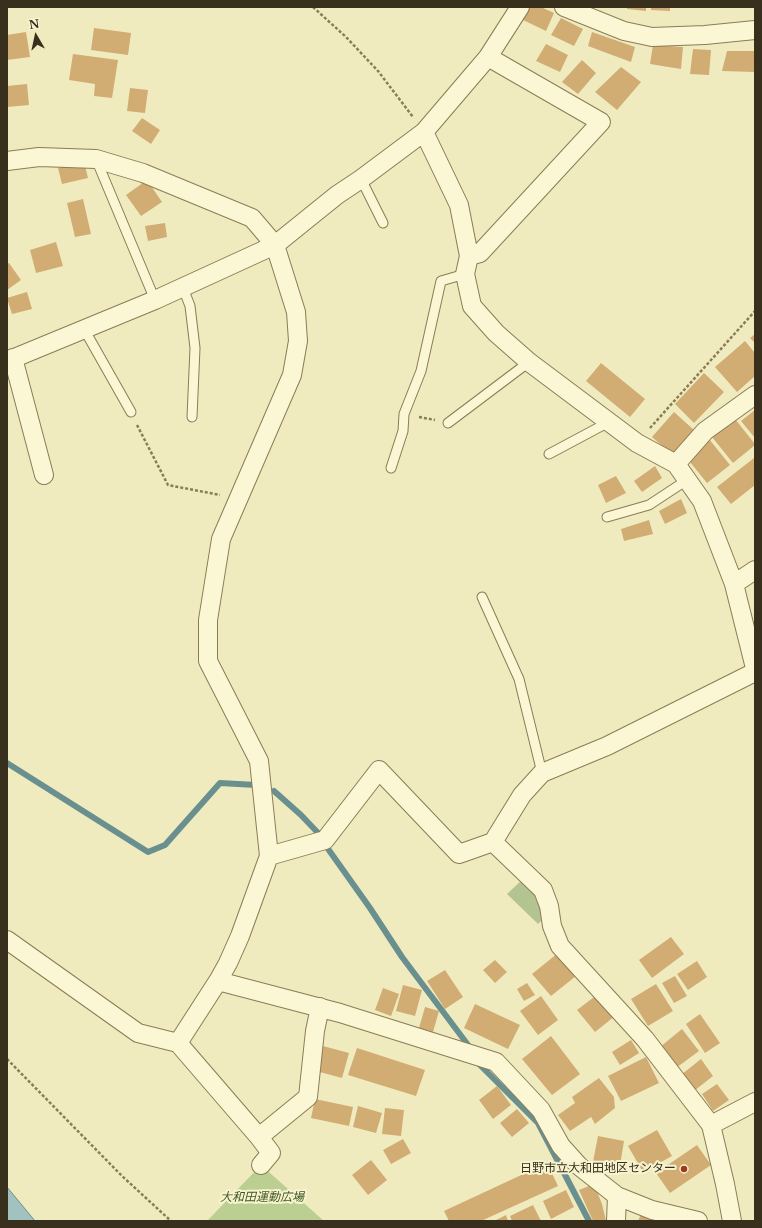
<!DOCTYPE html>
<meta charset="utf-8">
<style>
body{margin:0}
#map{position:relative;width:762px;height:1228px;overflow:hidden;background:#f0ebbf;font-family:"Libre Baskerville",serif}
canvas{display:block}
.frame{position:absolute;inset:0;border:8px solid #382f1c;pointer-events:none}
.north{position:absolute;left:16px;top:16px;width:40px;height:40px;-webkit-text-stroke:3px #f7f3cf;paint-order:stroke;rotate:351deg;font-size:11px;font-weight:700;line-height:16px;text-align:center;color:#382f1c}
.north::after{content:'';display:block;margin:auto;width:14px;height:18px;background:#382f1c;clip-path:polygon(50% 0,100% 100%,50% 72%,0 100%)}
</style>
<div id="map">
<canvas width="762" height="1228"></canvas>
<div class="frame"></div>
<div class="north">N</div>
</div>
<script>
const context = document.querySelector('canvas').getContext('2d');
context.lineJoin = 'round';
function fill(path, color) { context.fillStyle = color; context.fill(path, 'evenodd'); }
function stroke(path, color, width, dash) { context.strokeStyle = color; context.lineWidth = width; context.lineCap = dash ? 'butt' : 'round'; context.setLineDash(dash || []); context.stroke(path); }
function write(font, color, halo, rows, align = 'center') {
  context.font = font + ' "Libre Baskerville","Noto Sans JP",serif'; context.lineWidth = 4; context.setLineDash([]); context.textBaseline = 'middle'; context.strokeStyle = halo; context.fillStyle = color; for (const [text, x, y, turn = 0] of rows) {
    context.save(); context.translate(x, y); context.rotate((+turn || 0) * Math.PI / 180); context.textAlign = isNaN(turn) ? turn : align; if (halo) context.strokeText(text, 0, 0); context.fillText(text, 0, 0); context.restore();
  }
}
fill(new Path2D(`
 M261,1165L324,1221H207Z`), '#bccf92');
fill(new Path2D(`
 M523,879L543,900L547,915L538,924L507,894Z`), '#b4c392');
const water = new Path2D(`
 M7,1187L35,1221H7Z`);
fill(water, '#a2c2bf');
stroke(water, '#69908e', 1);
stroke(new Path2D(`
 M7,763L148,852L165,845L220,783L256,785
 M274,791L301,815L320,835
 M326,846L370,908L402,957L468,1045
 M476,1061L538,1123L589,1221`), '#69908e', 6);
fill(new Path2D(`
 M530,7H541L554,13L546,31L523,20Z
 M627,7H646V11L627,9Z
 M651,7H670V11L651,10Z
 M561,18L583,29L574,46L551,35Z
 M94,28L131,33L128,55L91,50Z
 M26,32L30,57L7,60V35Z
 M592,32L635,47L631,62L588,46Z
 M546,44L568,55L560,72L536,61Z
 M653,45L683,47L681,69L650,64Z
 M693,49L711,50L709,75L690,74Z
 M727,51H755V72L722,71Z
 M73,54L118,60L112,98L94,96L95,84L69,80Z
 M582,60L596,73L578,94L562,82Z
 M621,67L641,82L617,110L595,92Z
 M27,84L29,105L7,107V86Z
 M130,88L148,90L145,113L127,111Z
 M142,118L160,130L151,144L132,131Z
 M84,162L88,178L62,184L58,168Z
 M147,180L162,202L141,216L126,195Z
 M83,199L91,234L75,237L67,203Z
 M165,223L167,237L148,241L145,226Z
 M56,242L63,266L36,273L30,250Z
 M9,263L21,280L7,290V264Z
 M27,292L32,309L12,314L7,298Z
 M755,334V343L750,338Z
 M745,341L755,353V376L737,392L715,367Z
 M601,363L645,399L630,417L586,381Z
 M704,373L724,392L694,423L675,404Z
 M755,410V438L741,421Z
 M674,412L694,430L672,454L652,437Z
 M735,419L755,444V445L733,463L712,437Z
 M709,439L730,465L707,483L686,457Z
 M754,458L755,485L731,504L717,487Z
 M655,466L662,478L642,492L634,481Z
 M616,476L626,493L606,503L598,485Z
 M681,499L687,513L665,524L659,511Z
 M649,520L653,534L624,541L621,529Z
 M671,937L684,954L652,978L639,960Z
 M558,953L576,976L551,996L532,974Z
 M495,960L507,972L495,983L483,970Z
 M697,961L707,977L688,990L677,974Z
 M445,970L463,997L445,1009L427,981Z
 M675,976L687,996L674,1003L662,983Z
 M527,983L535,995L524,1001L517,989Z
 M656,984L673,1011L648,1026L631,999Z
 M403,985L422,990L415,1016L396,1011Z
 M383,988L399,994L391,1016L375,1010Z
 M598,994L615,1016L595,1032L577,1010Z
 M541,996L558,1020L538,1035L520,1011Z
 M475,1004L520,1025L508,1049L464,1028Z
 M425,1007L439,1011L433,1032L419,1028Z
 M700,1014L720,1043L705,1053L686,1024Z
 M682,1029L699,1051L676,1068L660,1047Z
 M551,1036L580,1074L552,1095L522,1059Z
 M631,1040L639,1053L620,1065L612,1052Z
 M323,1046L349,1053L342,1078L316,1071Z
 M357,1048L425,1070L416,1096L348,1075Z
 M646,1057L659,1083L621,1101L608,1076Z
 M701,1059L713,1076L694,1091L681,1075Z
 M599,1078L614,1097L615,1108L595,1124L591,1117L570,1131L558,1115L575,1103L572,1097Z
 M717,1084L729,1100L713,1111L702,1094Z
 M497,1086L511,1105L493,1119L479,1100Z
 M315,1099L353,1107L349,1126L311,1118Z
 M358,1106L382,1113L376,1133L353,1127Z
 M385,1108L404,1110L401,1136L382,1134Z
 M517,1109L529,1123L512,1137L500,1123Z
 M657,1130L672,1156L643,1172L628,1146Z
 M598,1136L624,1141L619,1172L592,1167Z
 M403,1139L411,1153L391,1164L383,1150Z
 M697,1145L711,1165L670,1193L656,1173Z
 M371,1160L387,1180L368,1195L352,1175Z
 M547,1163L558,1186L481,1221H449L444,1211Z
 M594,1184L602,1204L606,1221H593L579,1190Z
 M566,1190L574,1207L551,1219L543,1201Z
 M533,1205L541,1221H512L510,1216Z
 M641,1214L660,1221H638Z
 M506,1215L508,1221H494Z`), '#d1ac73');
const lane = new Path2D(`
 M96,159L155,300
 M361,179L383,223
 M183,288L190,306L195,348L192,417
 M84,329L131,412
 M448,423L529,362
 M549,454L609,422
 M391,468L403,431L404,414L421,371L441,281L465,274
 M607,517L649,505L687,480
 M482,597L519,679L542,773`);
const street = new Path2D(`
 M564,7L624,31L652,37L705,35L755,30
 M424,132L459,205L469,256L465,274L472,306L496,333L529,362L637,443L676,464L702,501L734,584L755,668
 M7,161L39,157L96,159L143,173L252,218L275,245L296,312L298,341L292,375L221,539L208,620V661L259,761L269,856L240,936L228,963L218,981
 M469,256L480,253L601,122L488,57
 M13,358L44,475
 M7,361L155,300L275,245L337,195L361,179L424,132L488,57L520,7
 M676,464L705,431L755,395
 M734,584L755,570
 M493,842L522,795L542,773L607,746L755,672
 M269,856L325,840L379,770L459,854L493,842L543,890L549,906L552,926L560,946L645,1039L711,1125L725,1184L732,1221
 M7,940L138,1033L178,1043L259,1137L271,1153L261,1165
 M178,1043L218,981L340,1013L496,1062L541,1110L561,1146L579,1166L617,1196L652,1210L698,1221
 M711,1125L755,1102
 M259,1137L308,1097L315,1031L320,1007
 M616,1221L617,1196`);
stroke(lane, '#8a7c56', 11);
stroke(street, '#8a7c56', 20);
stroke(new Path2D(`
 M313,7L346,37L378,71L413,117
 M419,417L435,420
 M137,425L168,485L220,495
 M650,428L755,311
 M7,1059L122,1176L171,1221`), '#8a7c56', 2.5, [3, 2]);
stroke(lane, '#fbf6d3', 9);
stroke(street, '#fbf6d3', 18);
for (const [x, y, r, color] of [
 [684,1169,4,"#9c3923"]
]) { const dot = new Path2D(); dot.arc(x, y, r, 0, 2 * Math.PI); context.fillStyle = color; context.fill(dot); stroke(dot, '#f7f3cf', 1.5); }
write('12px', '#382f1c', '#f7f3cf', [
 ["日野市立大和田地区センター",676,1169]
], 'right');
write('italic 12px', '#3f5621', '#f7f3cf', [
 ["大和田運動広場",262,1198]
]);
</script>
